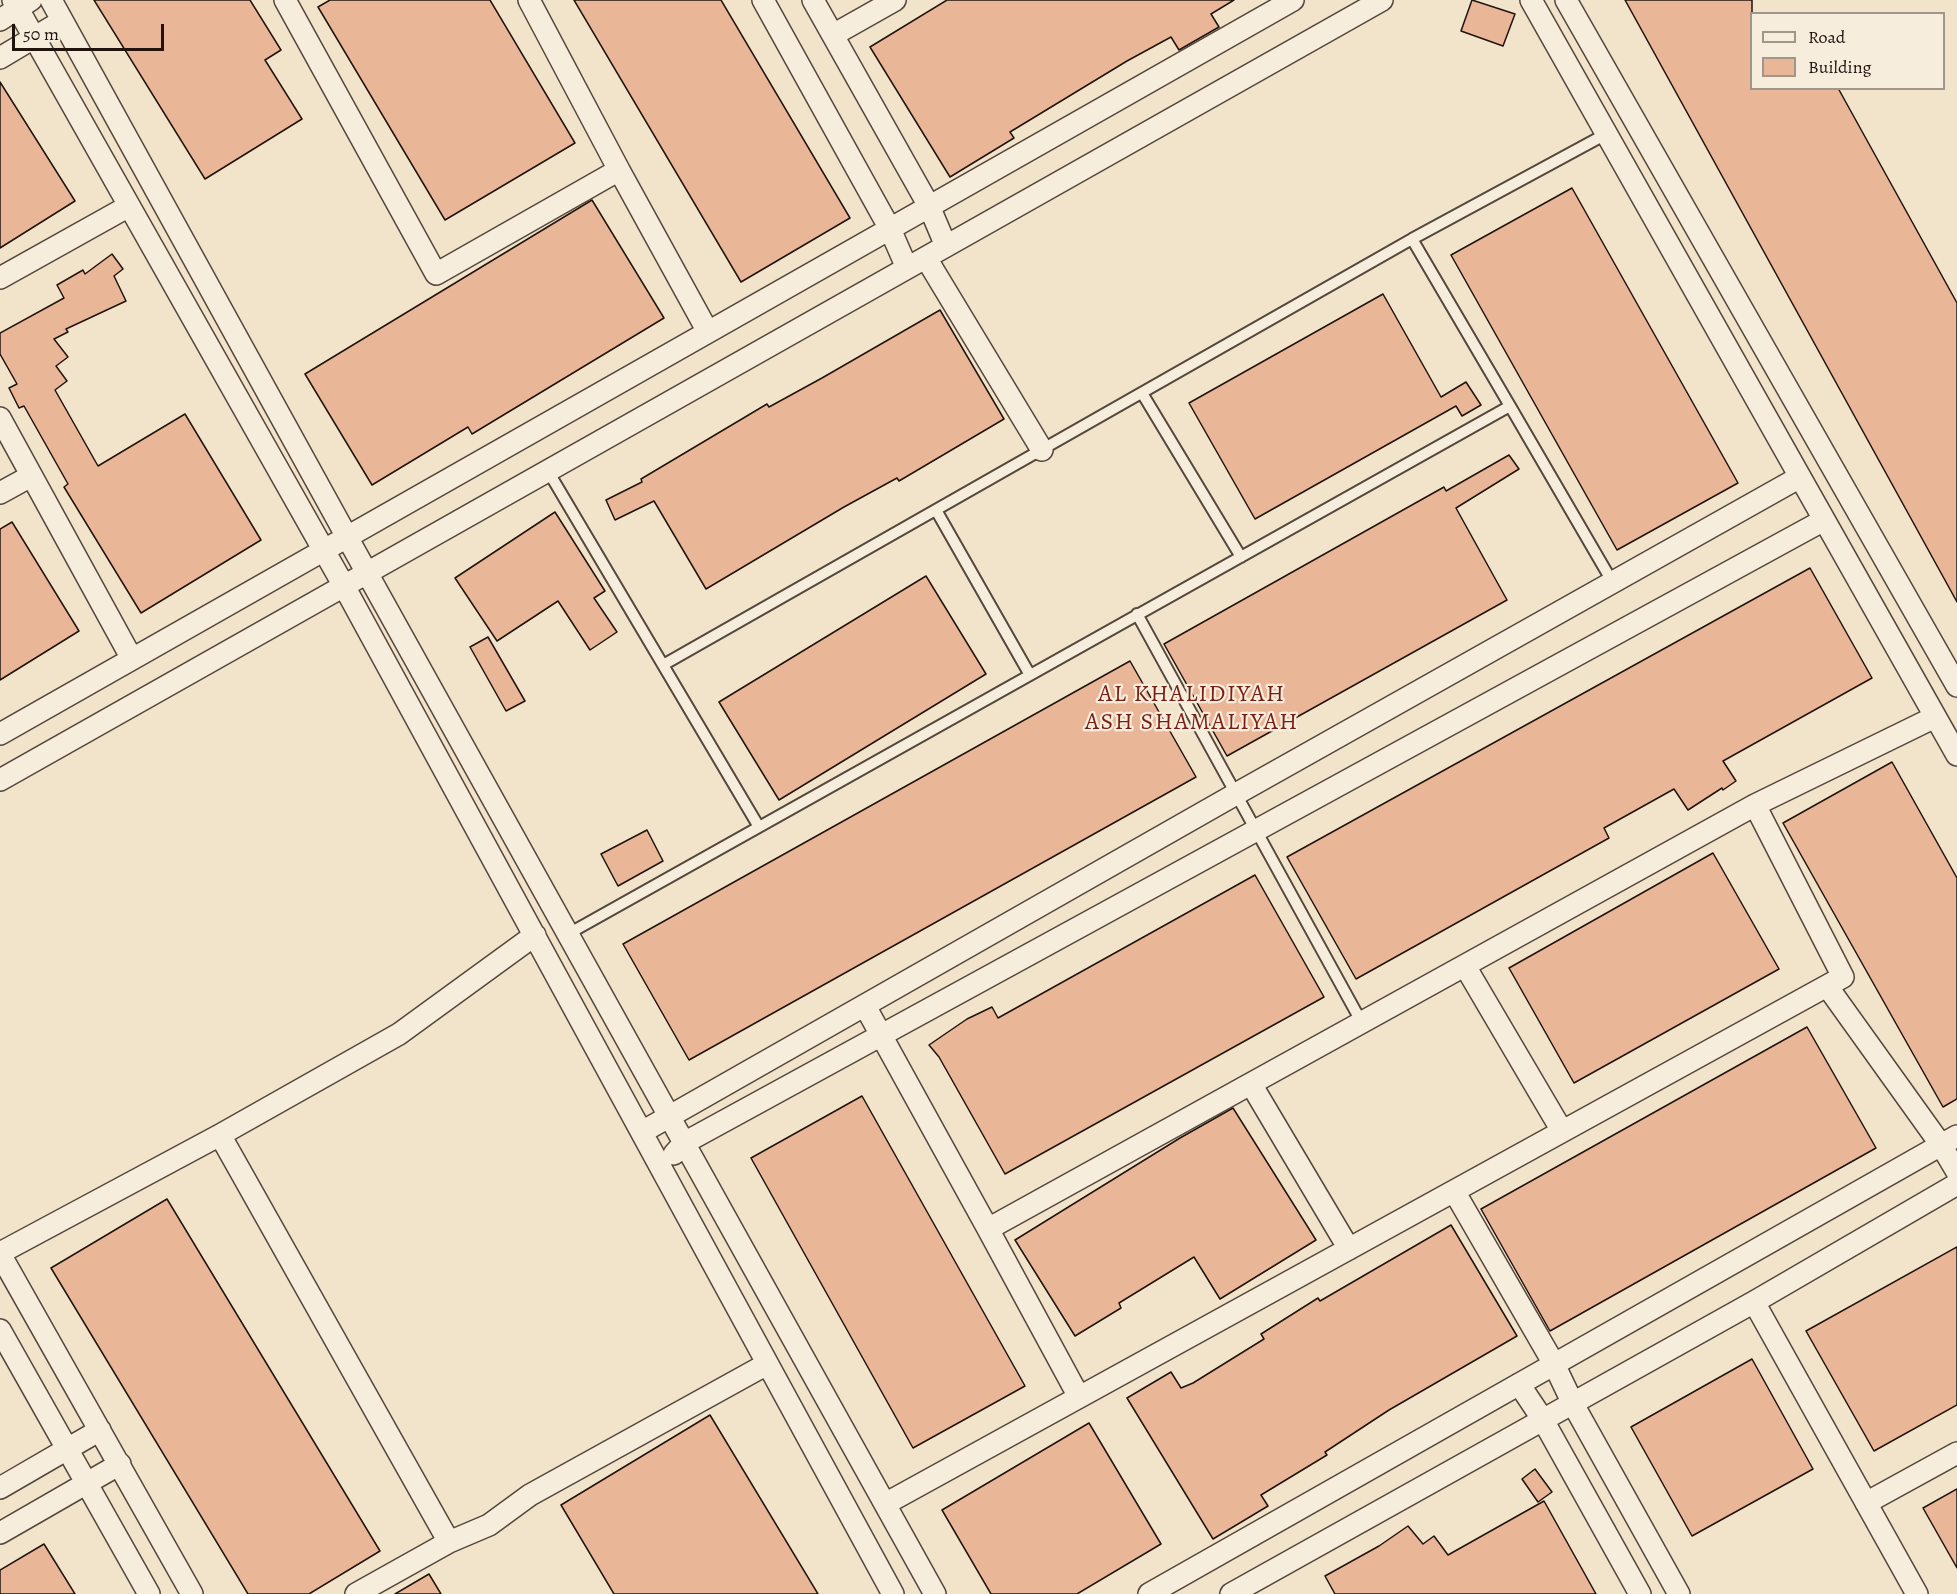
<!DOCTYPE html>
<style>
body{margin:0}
#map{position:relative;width:1957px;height:1594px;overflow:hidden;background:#f2e4cb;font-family:Alegreya,serif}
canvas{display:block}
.legend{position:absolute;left:1750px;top:12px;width:195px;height:78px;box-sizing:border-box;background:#f7eddd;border:2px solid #a1968a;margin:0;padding:8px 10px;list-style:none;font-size:18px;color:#21130d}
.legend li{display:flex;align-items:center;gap:12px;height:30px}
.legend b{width:30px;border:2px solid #a1968a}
.scale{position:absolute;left:12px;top:24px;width:152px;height:27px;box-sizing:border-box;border:3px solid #21130d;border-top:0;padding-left:8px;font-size:18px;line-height:21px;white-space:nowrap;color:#21130d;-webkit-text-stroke:4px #f7eddd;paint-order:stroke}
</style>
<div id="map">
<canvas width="1957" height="1594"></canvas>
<ul class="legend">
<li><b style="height:8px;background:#f7eddd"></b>Road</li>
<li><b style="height:16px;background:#e9b698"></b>Building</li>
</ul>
<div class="scale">50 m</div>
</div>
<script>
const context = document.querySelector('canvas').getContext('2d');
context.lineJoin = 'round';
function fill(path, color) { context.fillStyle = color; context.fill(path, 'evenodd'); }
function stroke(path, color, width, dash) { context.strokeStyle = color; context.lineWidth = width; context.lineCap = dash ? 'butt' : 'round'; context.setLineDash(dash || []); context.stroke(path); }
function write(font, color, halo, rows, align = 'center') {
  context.font = font + ' Alegreya,serif'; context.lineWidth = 4.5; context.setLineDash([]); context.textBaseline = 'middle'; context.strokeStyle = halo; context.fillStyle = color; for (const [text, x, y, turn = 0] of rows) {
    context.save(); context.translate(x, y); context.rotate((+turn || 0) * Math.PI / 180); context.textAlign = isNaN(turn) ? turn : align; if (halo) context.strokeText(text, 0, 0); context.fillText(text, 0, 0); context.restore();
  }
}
const building = new Path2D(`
 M94,0H250L281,50L265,60L302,119L205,179Z
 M330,0H490L575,143L445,220L318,7Z
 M574,0H721L850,218L741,282Z
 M947,0H1234L1211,14L1219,27L1179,50L1171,37L1127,61L1010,132L1014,138L950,177L870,47Z
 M1472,0L1515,14L1503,46L1461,31Z
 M1625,0H1752V88H1838L1957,303V602Z
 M0,82L75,201L0,248Z
 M1572,188L1738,483L1617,550L1451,255Z
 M592,200L664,318L472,434L468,427L372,485L305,374Z
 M112,254L123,269L114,276L126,301L66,329L68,332L54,339L68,357L56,366L67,381L55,390L98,466L185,414L261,540L141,613L64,487L68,484L24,406L19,408L9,388L17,384L0,354V333L64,298L57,285L83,270L85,274Z
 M1383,294L1441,397L1466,382L1481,405L1462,416L1456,406L1255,519L1189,403Z
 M940,310L1004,419L899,481L897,478L844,507L706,589L654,501L615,520L606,500L642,482L641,479L767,404L769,407L822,378Z
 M1509,455L1519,469L1456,508L1507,600L1227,756L1164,644L1444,487L1446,491Z
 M555,512L605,591L594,598L617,632L590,650L558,601L497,641L455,578Z
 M12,522L79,631L0,680V529Z
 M1810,568L1872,678L1723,761L1736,781L1723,790L1722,788L1688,810L1674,789L1604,828L1609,838L1356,979L1287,857Z
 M926,576L986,674L779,800L719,702Z
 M488,637L525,701L506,711L470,647Z
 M1130,661L1196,777L689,1060L623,944Z
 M1892,762L1957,878V1099L1943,1107L1783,823Z
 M647,830L663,861L618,886L601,854Z
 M1713,853L1779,969L1574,1083L1509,968Z
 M1255,875L1324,997L1005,1174L939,1057L929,1045L967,1019L992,1007L998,1018Z
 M1807,1027L1876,1148L1550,1331L1481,1209Z
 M862,1096L1025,1386L913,1448L751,1158Z
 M1233,1108L1316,1240L1220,1299L1194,1257L1119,1303L1121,1308L1075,1336L1015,1240L1180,1138Z
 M167,1199L380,1551L309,1594H248L51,1268Z
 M1451,1225L1517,1336L1389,1410L1325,1452L1327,1455L1261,1495L1268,1506L1213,1539L1127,1398L1171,1372L1181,1388L1193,1383L1264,1339L1261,1334L1318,1298L1320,1301Z
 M1957,1247V1405L1874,1451L1806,1331Z
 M1752,1359L1813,1469L1692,1536L1631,1427Z
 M710,1415L818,1594H614L561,1505Z
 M1089,1423L1161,1544L1077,1594H991L942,1510Z
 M1535,1469L1552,1492L1538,1502L1522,1479Z
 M1957,1489V1568L1923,1508Z
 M1544,1501L1596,1594H1335L1325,1576L1379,1546L1408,1526L1423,1544L1434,1536L1448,1555Z
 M44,1544L75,1594H0V1570Z
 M429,1574L441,1594H395Z`);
fill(building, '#e9b698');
stroke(building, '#21130d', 1.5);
const lane = new Path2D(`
 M1142,393L1241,557
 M1510,406L1412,239L1606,134
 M548,471L759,827L1510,406L1613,583
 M936,510L1030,675
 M1137,614L1362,1023
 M663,665L1412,239
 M568,934L759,827`);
const street = new Path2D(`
 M13,0L344,586L893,1594
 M51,0L347,537L935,1594
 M285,0L436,274L619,170L529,0
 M763,0L890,229L907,268
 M813,0L929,206L946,246
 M1531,0L1957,755
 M1566,0L1957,686
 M0,20L31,0
 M833,35L895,0
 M0,58L62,21
 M619,170L708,332
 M926,258L1042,450
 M0,278L129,206
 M0,418L132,659
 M0,493L31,476
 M0,734L1293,0
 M0,780L1382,0
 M1465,966L1562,1131
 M1827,986L1941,1145L1957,1172
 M865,1006L988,1229L1755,805
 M1251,1084L1349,1249
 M642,1132L1236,794L1800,477
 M220,1135L449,1542
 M674,1154L684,1143L1824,520
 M1454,1191L1554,1364L1573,1404L1679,1594
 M988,1229L1079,1397
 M0,1253L220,1135L399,1034L535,935
 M0,1254L192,1594
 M1754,1302L1917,1594
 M0,1330L149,1594
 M1519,1384L1543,1420L1640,1594
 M0,1488L100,1430
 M1866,1503L1957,1453
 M885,1504L1843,977L1755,805L1935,717
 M0,1533L120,1464
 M356,1594L449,1542L489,1525L530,1495L767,1364
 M1149,1594L1957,1136
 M1231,1594L1754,1302L1957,1184`);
stroke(lane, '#55473c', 14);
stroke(street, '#55473c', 24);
stroke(lane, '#f7eddd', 10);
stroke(street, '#f7eddd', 21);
context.letterSpacing = '1.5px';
write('24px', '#7a1f14', '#f7eddd', [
 ["AL KHALIDIYAH",1192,695],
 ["ASH SHAMALIYAH",1192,723]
]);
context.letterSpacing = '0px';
</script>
